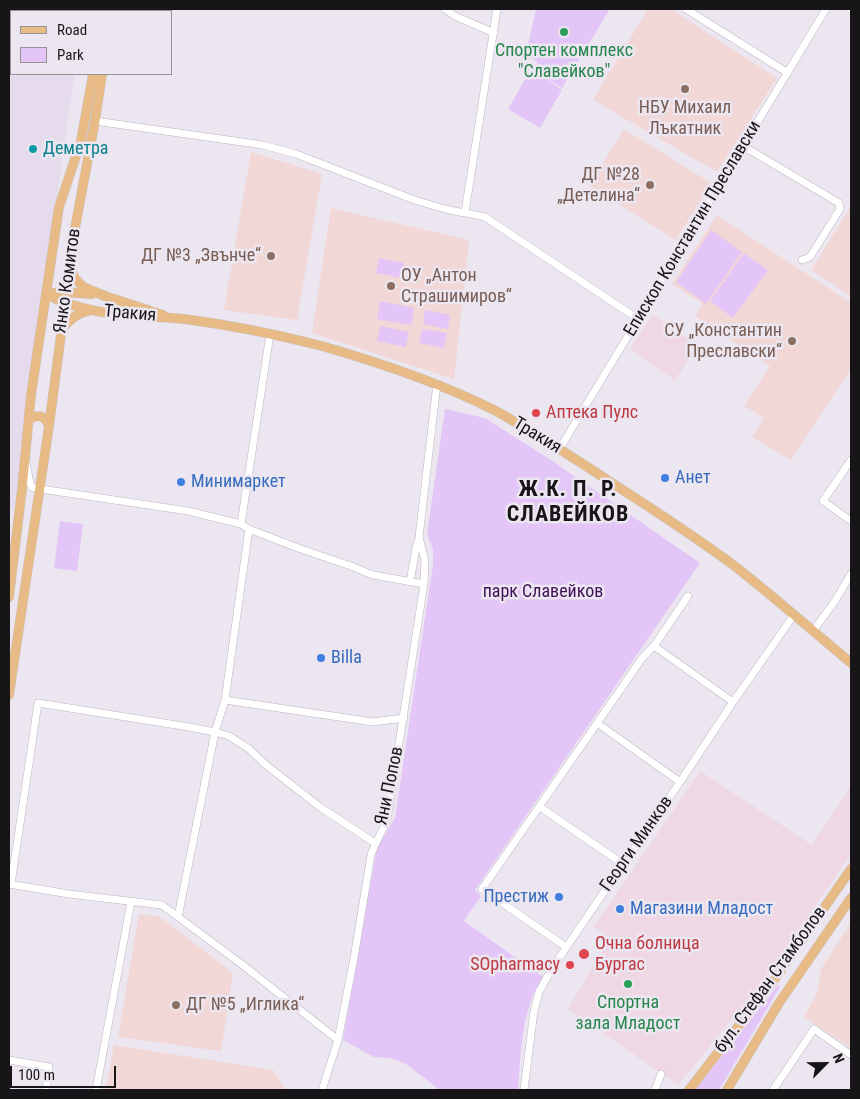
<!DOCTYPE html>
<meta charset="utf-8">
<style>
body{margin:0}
#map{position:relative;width:860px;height:1099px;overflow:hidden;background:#ece6f0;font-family:"Roboto Condensed",sans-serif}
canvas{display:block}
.frame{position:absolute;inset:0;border:10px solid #171518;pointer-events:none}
.legend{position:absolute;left:10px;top:10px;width:162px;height:65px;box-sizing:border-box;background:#ece6f0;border:1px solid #97929a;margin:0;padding:6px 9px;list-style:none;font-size:15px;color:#171518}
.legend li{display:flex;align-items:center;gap:10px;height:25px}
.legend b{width:25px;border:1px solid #97929a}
.north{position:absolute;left:800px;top:1039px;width:50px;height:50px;-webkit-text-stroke:4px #ece6f0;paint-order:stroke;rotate:67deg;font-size:14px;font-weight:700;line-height:20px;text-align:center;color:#171518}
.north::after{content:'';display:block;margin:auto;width:18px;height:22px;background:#171518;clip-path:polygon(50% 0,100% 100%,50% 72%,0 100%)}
.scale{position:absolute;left:10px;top:1066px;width:106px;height:22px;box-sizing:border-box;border:2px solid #171518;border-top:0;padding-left:6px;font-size:15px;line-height:18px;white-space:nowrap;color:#171518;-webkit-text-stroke:4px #ece6f0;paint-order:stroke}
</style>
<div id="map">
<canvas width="860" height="1099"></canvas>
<div class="frame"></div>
<ul class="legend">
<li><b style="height:6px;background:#e8ba85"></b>Road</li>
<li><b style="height:14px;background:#e3c6f7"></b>Park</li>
</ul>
<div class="north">N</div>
<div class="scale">100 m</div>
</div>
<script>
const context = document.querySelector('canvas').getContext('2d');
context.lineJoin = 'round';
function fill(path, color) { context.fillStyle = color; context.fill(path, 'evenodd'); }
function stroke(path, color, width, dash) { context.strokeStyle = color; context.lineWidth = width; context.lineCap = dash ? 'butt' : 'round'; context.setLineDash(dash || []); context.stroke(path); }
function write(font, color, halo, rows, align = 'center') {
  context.font = font + ' "Roboto Condensed",sans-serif'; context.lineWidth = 5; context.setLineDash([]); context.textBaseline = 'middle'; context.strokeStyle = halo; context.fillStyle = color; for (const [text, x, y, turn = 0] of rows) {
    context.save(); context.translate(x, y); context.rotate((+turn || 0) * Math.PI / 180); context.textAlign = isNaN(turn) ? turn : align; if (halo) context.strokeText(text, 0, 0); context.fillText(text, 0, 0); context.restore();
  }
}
fill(new Path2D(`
 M653,314L698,345L675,380L630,349Z
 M700,771L812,845L851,786V854L769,974L678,1085L568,1009L610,938L594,927Z`), '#efd7e3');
fill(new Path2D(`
 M9,9H83V11H11V74H74L14,511L9,510Z`), '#e5dbec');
fill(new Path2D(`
 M648,9H671L777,78L717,172L593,100Z
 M624,129L711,183L676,240L589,186Z
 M251,152L322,174L297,320L224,310Z
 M851,206V297L811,270Z
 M331,208L469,240L454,379L312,333Z
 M717,215L851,303V369L791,460L752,437L764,418L744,406L770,366L695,316L703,304L672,284Z
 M139,914L160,917L233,973L221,1051L118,1037Z
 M851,923V1048L804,1017L817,993L821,969Z
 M114,1045L273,1070L286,1090H106Z`), '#f2d7d7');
fill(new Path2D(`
 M536,9H610L562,88L537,72L562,90L540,128L508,109L531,69L533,70L538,63L526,54Z
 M711,230L742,252L706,304L676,282Z
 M744,253L768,270L733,318L710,301Z
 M379,258L404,263L402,278L376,273Z
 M380,301L414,308L411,325L377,319Z
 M425,310L450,315L448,329L423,324Z
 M380,326L409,332L406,347L377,341Z
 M422,329L447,333L444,348L419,343Z
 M445,409L485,418L548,458L700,563L475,890L481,896L464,921L543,977L533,994L525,1021L521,1049L518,1090H440L406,1064L390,1058L374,1057L343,1040L377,848L395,818L433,564V550L427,534Z
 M60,521L83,524L77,571L54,568Z
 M778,985L780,987L719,1090H695Z`), '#e3c6f7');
const minor = new Path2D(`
 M445,9L455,16L494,33
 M686,9L788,73
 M850,9L851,10
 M95,121L263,145L296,154L412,199C424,203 437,207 450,210C462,213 474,214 485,217L638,319
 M743,146L839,203L840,209L810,257L802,260
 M465,212L497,9
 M560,448L826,9
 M25,460C28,469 28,477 31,486L34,488L188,511L241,524L249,529L298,548L351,566L373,575L424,584
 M851,460L823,501L851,521
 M241,524L270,334
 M410,582L416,548L419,538
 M813,631L835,601L851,574
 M654,646L733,702
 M225,700L373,722L404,718
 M597,723L680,782
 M540,807L623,864
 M9,884L69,894L162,905L244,966L338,1040
 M11,884L38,703L189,727L215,732L229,736L248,748L266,765L320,807L375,843
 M178,917L215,732L225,700L249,529
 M566,947L482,889L643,657L654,646L688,596
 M9,1060L49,1067L46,1090
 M96,1090L131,902
 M322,1090L338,1040L354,958L371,855C375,843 382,832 387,820L424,584L425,561L419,537L437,384
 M524,1090L534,1011L539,992L551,970L623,864L680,782L733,702L794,615
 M655,1090L661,1074
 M773,1090L814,1029L851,1055`);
const major = new Path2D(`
 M102,11L103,9
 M110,11L111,9
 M70,266L74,277L83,287L105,296L163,315
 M46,294C91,318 135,314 184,319C231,325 275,334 322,346C381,363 441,383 496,411C536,433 574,458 612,483C654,510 696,537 736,567C775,598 813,631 851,663
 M46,294L62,292L92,294
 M61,330C68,321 76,313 88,311
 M29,419C40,414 44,415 49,426
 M9,597L22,489L31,395L59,207L81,141L93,74
 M9,695L49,426L75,228L95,121L102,74
 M689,1090L774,980L851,869
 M727,1090L779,1003L851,898`);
stroke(minor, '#bcb6c0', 8);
stroke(major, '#c7c7c8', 10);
stroke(minor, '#fff', 7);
stroke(major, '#e8ba85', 9);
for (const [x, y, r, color] of [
 [564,32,5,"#2e9e5b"],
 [685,89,5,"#8d6e63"],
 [33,149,5,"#0f9aa8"],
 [650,185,5,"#8d6e63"],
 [271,256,5,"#8d6e63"],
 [391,286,5,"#8d6e63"],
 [792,341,5,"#8d6e63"],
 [536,413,5,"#e0444e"],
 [665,478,5,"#3f7fe0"],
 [181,482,5,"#3f7fe0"],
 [321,658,5,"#3f7fe0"],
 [559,897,5,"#3f7fe0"],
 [620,909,5,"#3f7fe0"],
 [584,954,6,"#e0444e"],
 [570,965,5,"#e0444e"],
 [628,984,5,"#2e9e5b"],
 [176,1005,5,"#8d6e63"]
]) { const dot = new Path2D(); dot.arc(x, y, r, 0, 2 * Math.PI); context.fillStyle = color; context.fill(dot); stroke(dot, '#ece6f0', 2); }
write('18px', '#27864d', '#ece6f0', [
 ["Спортен комплекс",564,51],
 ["\"Славейков\"",564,72],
 ["Спортна",628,1003],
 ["зала Младост",628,1024]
]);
write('18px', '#785e54', '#ece6f0', [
 ["НБУ Михаил",685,108,"center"],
 ["Лъкатник",685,129,"center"],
 ["ДГ №28",640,175],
 ["„Детелина“",640,196],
 ["ДГ №3 „Звънче“",261,256],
 ["ОУ „Антон",401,276,"left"],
 ["Страшимиров“",401,297,"left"],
 ["СУ „Константин",782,331],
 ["Преславски“",782,352],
 ["ДГ №5 „Иглика“",186,1005,"left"]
], 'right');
write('18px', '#0d838f', '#ece6f0', [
 ["Деметра",43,149]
], 'left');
write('18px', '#171518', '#ece6f0', [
 ["Епископ Константин Преславски",693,229,-59],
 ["Янко Комитов",68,281,-82],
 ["Тракия",130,314,5],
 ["Тракия",537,436,31],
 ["Яни Попов",390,786,-78],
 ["Георги Минков",637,844,-55],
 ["бул. Стефан Стамболов",771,980,-54]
]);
write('18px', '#be3a42', '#ece6f0', [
 ["Аптека Пулс",546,413],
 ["Oчна болница",595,944],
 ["Бургас",595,965],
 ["SOpharmacy",560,965,"right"]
], 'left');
write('18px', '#366cbe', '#ece6f0', [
 ["Анет",675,478],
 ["Минимаркет",191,482],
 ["Billa",331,658],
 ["Престиж",549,897,"right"],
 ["Магазини Mладост",630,909]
], 'left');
write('18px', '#401059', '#ece6f0', [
 ["парк Славейков",543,592]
]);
context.letterSpacing = '1px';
write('bold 22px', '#171518', '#ece6f0', [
 ["Ж.К. П. Р.",568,490],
 ["СЛАВЕЙКОВ",568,515]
]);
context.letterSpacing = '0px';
</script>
